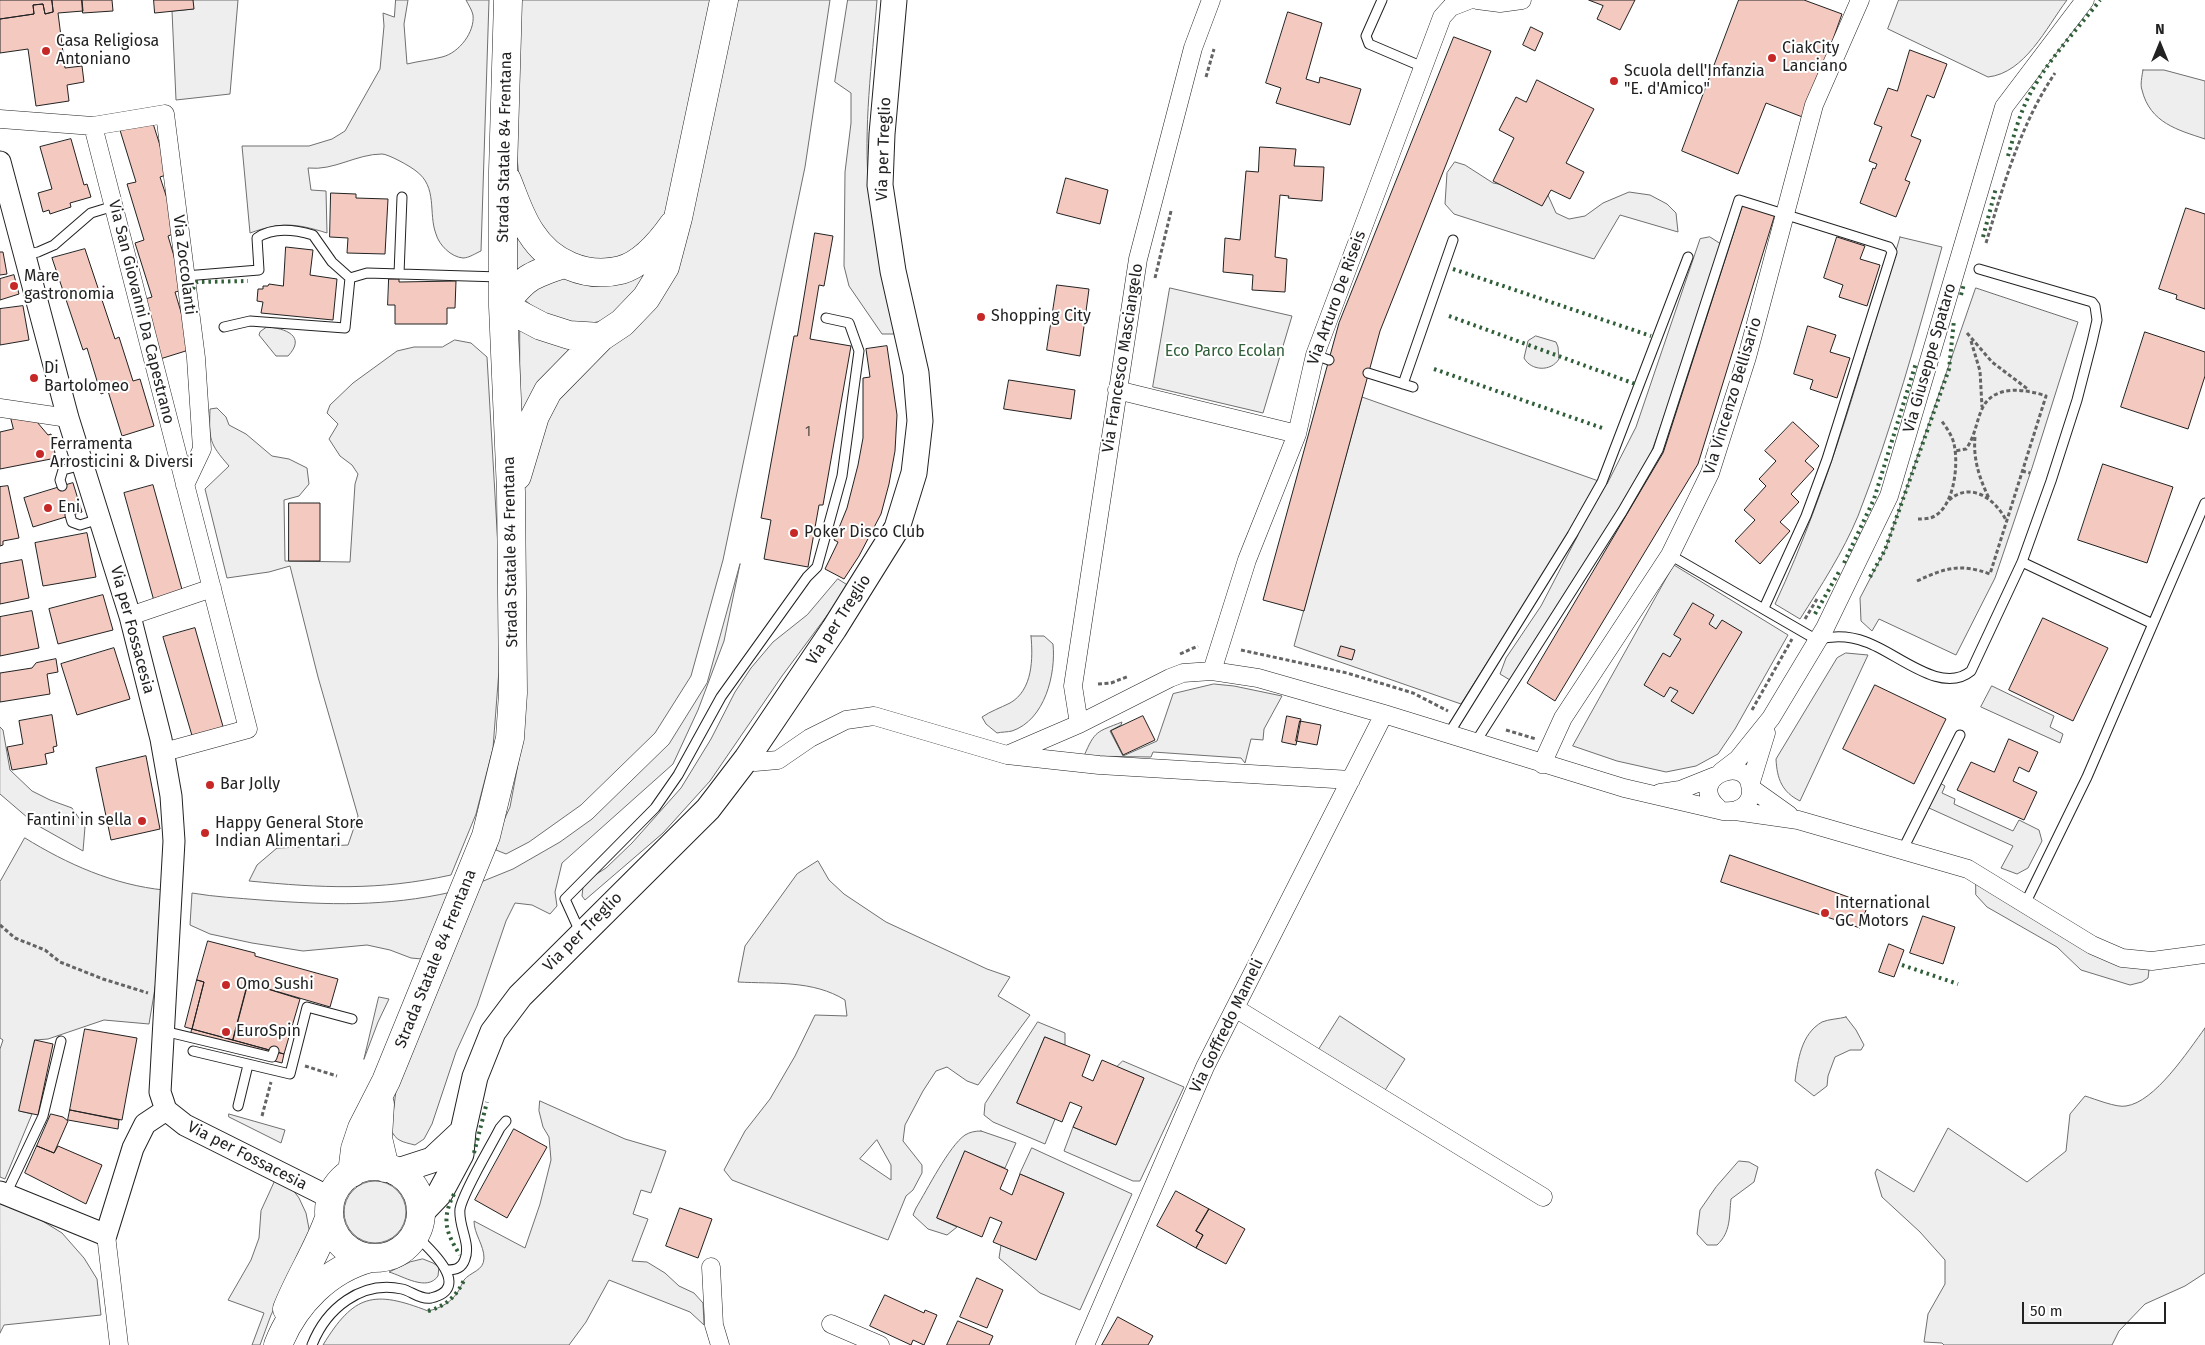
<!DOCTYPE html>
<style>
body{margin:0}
#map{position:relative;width:2205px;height:1345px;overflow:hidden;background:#fff;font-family:"Fira Sans",sans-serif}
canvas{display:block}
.north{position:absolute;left:2135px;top:20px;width:50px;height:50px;-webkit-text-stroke:4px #fff;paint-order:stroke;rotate:0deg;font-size:14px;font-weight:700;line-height:20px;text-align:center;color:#222}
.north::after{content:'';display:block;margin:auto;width:18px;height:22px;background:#222;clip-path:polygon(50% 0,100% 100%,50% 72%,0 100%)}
.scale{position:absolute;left:2022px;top:1302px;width:144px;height:22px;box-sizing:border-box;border:2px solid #222;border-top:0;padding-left:6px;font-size:15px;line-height:18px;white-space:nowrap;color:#222;-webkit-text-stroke:4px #fff;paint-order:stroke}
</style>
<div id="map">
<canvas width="2205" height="1345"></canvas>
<div class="north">N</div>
<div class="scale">50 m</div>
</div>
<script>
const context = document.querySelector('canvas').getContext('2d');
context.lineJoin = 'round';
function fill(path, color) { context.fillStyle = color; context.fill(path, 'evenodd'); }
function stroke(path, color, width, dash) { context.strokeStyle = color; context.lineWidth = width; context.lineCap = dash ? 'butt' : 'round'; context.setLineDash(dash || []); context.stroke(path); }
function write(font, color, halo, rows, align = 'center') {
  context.font = font + ' "Fira Sans",sans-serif'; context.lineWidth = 4; context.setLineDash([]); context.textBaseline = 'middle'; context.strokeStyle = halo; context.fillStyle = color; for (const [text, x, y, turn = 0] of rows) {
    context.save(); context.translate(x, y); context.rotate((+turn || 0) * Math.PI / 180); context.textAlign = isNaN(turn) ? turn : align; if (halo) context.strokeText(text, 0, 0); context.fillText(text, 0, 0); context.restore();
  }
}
const green = new Path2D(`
 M193,0H238L230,94L176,100L172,11L193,9Z
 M396,0H408L404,24L407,64C419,61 431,60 442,57C459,53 475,32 473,15C472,10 468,4 466,0H489L481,251C476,253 469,258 463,258C451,257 439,245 436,234C428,213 438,187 416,171C410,166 388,154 382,154C356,154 334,171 308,168L311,190L326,191L327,233C295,223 281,222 250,233L242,146H309L332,139L345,131L380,69L384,26L383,13L394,17Z
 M515,0H711L674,189L661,224L651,239L620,257L591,260L559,252L539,229L520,189L514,125Z
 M727,0H830L805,167L723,560L691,676L655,733L581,805L529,842L506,854L496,850L500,829L510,807L522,743L520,516L527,458L534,424L661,280Z
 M848,0H877C872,63 863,128 869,191C874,237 883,281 894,326V334H882L849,286L844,266L845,172L851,123V93L835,82Z
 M1899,0H2067C2046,28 2025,73 1988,77L1888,29Z
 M2143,70H2164L2205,81V139C2178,130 2150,123 2142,90C2140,85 2142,76 2143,70Z
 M1455,162L1465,165L1493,183L1547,193L1556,213L1569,219L1585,216L1603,203L1629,192L1650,195L1667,204L1676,213L1678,232L1620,215L1594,259L1454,214L1445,204L1447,173Z
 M517,219L540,259L517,274Z
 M1710,237L1721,244L1700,315L1649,459L1551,625L1510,680L1500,674L1506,658L1541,606L1578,535L1572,528L1461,704L1294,646L1362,397L1607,484L1636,427L1700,239Z
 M1900,237L1942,247C1917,337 1892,429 1858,516C1843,552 1821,586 1800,619L1775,604C1830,486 1863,361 1900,237Z
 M645,262L648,280C637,291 625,308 612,316C577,335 543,318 517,293L537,278Z
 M1170,288L1292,316L1263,413L1153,387Z
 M1976,288L2078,322L2032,468L1995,578L1956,655L1879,619L1872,631L1861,621L1860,598L1885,550Z
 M520,323L574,347C544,371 535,388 520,423Z
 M267,327C285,328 307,336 288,356H276L259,335L260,332Z
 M1536,336L1556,342L1558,347L1559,359C1551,372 1531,371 1524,358L1528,341Z
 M455,340L471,343L487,357L499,564V670L493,748L476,814L451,875C378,891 322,888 249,881L257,865L277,848L348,845L358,816L318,677L290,566L269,572L227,578L205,489L229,466C209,443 209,440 210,409L217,408L226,417L229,425L246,434L272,456L289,459L307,468L309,484L299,496L284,500L285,561L350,562L355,484L358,474L352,465L340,456L329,439L338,424L327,413L330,405L353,383L397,351L414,347H442Z
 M740,564L724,641L698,710L673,764L562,863L555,892L557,906L550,914L532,905L515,903L506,921L477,1006L456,1052L432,1124L424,1139L415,1145C403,1142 395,1141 391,1129L397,1083L476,884L513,869L560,842L592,819L669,744L707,683Z
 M1674,565L1788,635L1735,729L1718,754L1696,766L1666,772L1617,761L1573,746Z
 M838,579L849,586L782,676L710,781L663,833L585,900L582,896L583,887L592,877L606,868L632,843L681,788L711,739L735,692L751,668L773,642L807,615Z
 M1031,636H1044L1053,644C1056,674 1045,720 1012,731C1008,732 1001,732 997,733L986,724L982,717C991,711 1000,708 1010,703C1033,690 1033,658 1031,636Z
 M1846,653L1868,655L1800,801C1782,792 1777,779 1776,759L1837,658Z
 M1214,684L1234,686L1282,696L1264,729L1263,740L1251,739L1245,763L1241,758L1153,752L1151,757L1084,756C1095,730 1097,732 1122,722L1121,725L1110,731L1123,756L1157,741L1173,694Z
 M1992,686L2054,716L2050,727L2063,734L2060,743L1981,707Z
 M0,727L3,730L10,770L32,791L50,800L72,808L85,827L83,851L35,824L0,794Z
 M1940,783L1945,786L1942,793L1955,799L1954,804L2013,831L2019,820L2039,830L2042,841L2028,868L2017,874L2001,868L2013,846L1929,808Z
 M25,838C67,864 114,885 164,890L156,982L149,1024L104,1020L48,1039L35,1040L20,1111L32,1114L5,1179L0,1177V1049L3,1040L0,1038V882Z
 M818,861L829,880L844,894L886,922L987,969L1010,977L998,996L1030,1015L978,1085L967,1081L947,1067L936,1071L923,1091L905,1125L903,1141L922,1165V1173L913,1190L906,1196L888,1240L732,1180L724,1170L745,1131L770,1099L795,1056L815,1015L847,1016L845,1000C813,980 774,984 738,982L745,946L797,874ZM877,1140L891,1165V1180L860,1159Z
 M1976,883L2141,965L2149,970L2148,978L2142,982L2130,985L2081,970L2057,947L1987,907L1976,895Z
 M452,892L422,959L411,958L390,950L367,945L303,951L252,943L210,934L190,925L192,893C215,897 238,898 261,900C329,905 385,907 452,892Z
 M379,997L389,999L378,1022L364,1059Z
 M1340,1016L1405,1059L1382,1095L1316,1054Z
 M1846,1017L1856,1030L1864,1045L1861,1050H1850L1835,1057L1828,1076L1827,1086L1814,1096L1795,1081C1798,1060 1801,1034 1822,1022C1829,1019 1839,1019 1846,1017Z
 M1038,1022L1065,1033V1045L1045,1037L1017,1103L1055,1119L1045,1144L993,1122L984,1115L985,1104Z
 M2205,1028V1273L2185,1286L2145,1304L2119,1331L2112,1345H1944L1942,1343L1924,1342L1928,1314L1945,1284V1260L1920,1232L1882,1197L1875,1173L1877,1169L1914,1192L1948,1128L2027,1182L2066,1151L2070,1114L2085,1096C2095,1099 2117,1108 2126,1106C2155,1102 2188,1051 2205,1028Z
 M1123,1061L1184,1087L1140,1181H1133L1064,1151L1073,1127L1116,1145L1144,1078L1117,1067Z
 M540,1101L625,1139L666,1151L651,1193L641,1190L633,1214L648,1219L632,1261L647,1262L665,1273L679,1286L694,1293L703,1303L704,1325L690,1312L609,1280L586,1322L569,1345H323C354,1294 374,1290 428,1311C441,1308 452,1302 459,1290C461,1287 462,1283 464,1280C470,1272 484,1271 484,1258C484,1245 474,1234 474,1221L525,1248L540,1204L551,1160L549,1137L543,1127L539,1111Z
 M229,1114L285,1130L281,1143L229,1117Z
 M981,1131L1016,1143L1005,1168L965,1152L937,1218L957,1227L947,1235L928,1229L913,1215L916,1208C927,1190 949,1146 965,1135C970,1132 975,1131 981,1131Z
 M1032,1148L1132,1194L1080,1310L1040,1293L999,1258L1001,1245L1036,1260L1064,1193L1020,1174Z
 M1739,1161L1749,1162L1758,1167L1754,1182L1731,1199C1729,1217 1731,1232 1717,1245H1707L1697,1234L1700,1210L1716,1187Z
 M275,1181L293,1190L299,1198L306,1213L310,1234L271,1315L260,1345H252L264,1313L228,1300L251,1260L259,1238L261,1211Z
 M344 1212a31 31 0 1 1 62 0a31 31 0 1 1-62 0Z
 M0,1203L36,1217L62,1233L84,1258L97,1279L101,1315L4,1325L0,1333Z
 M423,1259L433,1263L439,1267L438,1276C427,1292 403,1276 389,1272L410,1262Z`);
fill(green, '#eee');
stroke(green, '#6f6f6f', 1);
const building = new Path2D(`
 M0,0H52L53,12L45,14L43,4L33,5L34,14L0,19Z
 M52,0H82L83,11L58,13L65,68L82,66L84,82L67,85L69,101L36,106L28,49L0,53V19L34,14L33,5L43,4L45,14L53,12Z
 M82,0H112L113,11L83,13Z
 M154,0H193L194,9L155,13Z
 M1589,0H1635L1620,30L1597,19L1603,6Z
 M1739,0H1804L1842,14L1805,118L1766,103L1738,174L1682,151Z
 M1288,12L1322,23L1306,79L1319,83L1320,77L1361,89L1350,125L1276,103L1281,88L1266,83Z
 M1531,27L1543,33L1535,51L1523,45Z
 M1454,37L1491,51L1380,331L1304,611L1263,600L1339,323Z
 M1910,50L1947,64L1934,98L1927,95L1911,136L1921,140L1905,180L1910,182L1896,217L1860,203L1873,168L1875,169L1877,164L1869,161L1882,127L1874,124L1888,88L1897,91Z
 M1537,80L1594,109L1566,163L1584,172L1570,199L1551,190L1542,206L1493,181L1514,138L1499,130L1516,97L1526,102Z
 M151,117L169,174L160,177L178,232L168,236L184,290L175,292L192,349L160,359L142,300L152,297L135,243L144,240L127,184L136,182L119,127Z
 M71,139L84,185L87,184L91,197L70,203L71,207L50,214L49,210L43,212L38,193L52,189L40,147Z
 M1260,147L1296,149L1294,166L1324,167L1322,201L1288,198L1289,196L1280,195L1275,257L1287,259L1285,292L1252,290L1253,275L1223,272L1225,238L1240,240L1246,171L1258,172Z
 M1066,178L1108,190L1100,224L1057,213Z
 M331,193L356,194V198L388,199L385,254L347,253L348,238L330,237Z
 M1743,205L1775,214L1698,464L1555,701L1527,683L1663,453Z
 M2186,208L2205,214V309L2176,299L2177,295L2159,289Z
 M815,233L833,236L824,286L819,285L810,339L851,346L823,505H819L808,567L764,559L771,520L761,518L794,336H797Z
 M1837,237L1865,246L1860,259L1880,265L1867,306L1839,297L1843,285L1824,278Z
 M286,247L313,250L310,275L337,279L333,320L261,313L263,302L257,301L258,289H263V286H268L269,284L283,286Z
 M85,249L115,339L119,337L133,381L140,379L154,426L122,436L108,391L101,394L87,348L83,350L52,258Z
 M0,252H3L7,274L0,275Z
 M14,275L19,294L0,300V279Z
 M389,279H399V282L456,281L455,308H447V324H395V305H388Z
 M1057,285L1089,289L1080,356L1047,350Z
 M23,306L29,340L0,345V309Z
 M1808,326L1836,335L1830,352L1850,358L1837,398L1810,389L1813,380L1794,374Z
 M2145,332L2205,352V376L2188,429L2121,407Z
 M887,346L897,415L895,451L889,484L881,514L859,556L844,579L825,569L838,542L834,540L847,508L858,465L863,438V378L870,377L866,349Z
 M1009,380L1075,390L1071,419L1004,409Z
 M11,418L37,422L48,435L51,434L56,458L0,469V432L13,429Z
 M1793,422L1819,446L1805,461L1814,469L1791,494L1799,502L1780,522L1790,531L1760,564L1735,541L1755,520L1744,510L1766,486L1759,479L1776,461L1765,451Z
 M2103,464L2173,487L2147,563L2078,540Z
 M73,483L82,512L33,527L24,498Z
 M153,485L183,593L154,601L124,493Z
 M8,486L19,538L3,541V545L0,546V487Z
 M289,503H320V561H289Z
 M87,533L96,577L43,586L35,543Z
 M22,560L29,598L0,604V564Z
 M103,595L113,630L58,644L49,609Z
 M1693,603L1714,615L1709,624L1716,629L1722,620L1742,632L1693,714L1671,701L1678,691L1670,687L1664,697L1644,685L1663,653L1670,657L1681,639L1674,635Z
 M32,611L39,648L0,656V617Z
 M2043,618L2108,648L2073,721L2009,690Z
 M195,628L224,730L193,739L163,637Z
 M1341,646L1355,650L1352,660L1338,656Z
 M114,648L130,699L77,715L61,664Z
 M56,659L58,672L47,674L50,694L0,702V673L32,668L36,663Z
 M1875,685L1946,719L1914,784L1843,749Z
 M52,715L57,746L53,747L54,752L45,754L47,764L12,770L7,747L23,744L19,721Z
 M1143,716L1155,740L1123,755L1111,731Z
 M1287,716L1301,719L1296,745L1282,742Z
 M1300,721L1321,725L1317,745L1296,741Z
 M2009,739L2038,752L2029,772L2019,767L2013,781L2037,792L2024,820L1957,790L1971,762L1994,772Z
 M146,756L160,829L111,840L96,768Z
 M1730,855L1868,904L1860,928L1721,882Z
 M1923,916L1955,927L1943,964L1910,953Z
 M208,941L255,953V956L338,979L330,1007L248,983L233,1040L192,1029L204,982L197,980Z
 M1889,944L1904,950L1894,977L1879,972Z
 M197,980L204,982L192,1029L185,1027Z
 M248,983L300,999L284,1054L233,1040Z
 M85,1029L137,1038L122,1120L70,1110Z
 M192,1029L284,1054L282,1063L190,1039Z
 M1045,1037L1090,1055L1082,1076L1093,1081L1102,1060L1144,1078L1116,1145L1073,1127L1082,1107L1070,1102L1062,1122L1017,1103Z
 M35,1040L53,1044L38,1115L19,1111Z
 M70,1110L119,1120L118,1129L68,1120Z
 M51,1114L63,1117L68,1121L54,1153L37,1146Z
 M514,1129L547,1147L507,1218L475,1200Z
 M37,1146L54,1153L58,1146L102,1165L86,1204L25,1173Z
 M965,1151L1008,1170L1000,1189L1012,1195L1020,1174L1064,1193L1036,1260L993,1242L1002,1222L990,1217L982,1237L937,1218Z
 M1176,1191L1209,1209L1196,1231L1203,1235L1196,1248L1157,1226Z
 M680,1208L712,1219L698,1258L666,1246Z
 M1209,1209L1245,1229L1226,1264L1196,1248L1203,1235L1196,1231Z
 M977,1278L1003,1290L987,1328L960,1317Z
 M885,1295L924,1313L925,1310L937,1315L924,1345L913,1340L911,1345L870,1326Z
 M1118,1317L1153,1336L1148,1345H1102Z
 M958,1321L993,1336L989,1345H947Z`);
fill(building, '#f3c9c0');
stroke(building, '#222', 1);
const service = new Path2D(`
 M1382,0L1366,36L1369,44L1423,67
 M25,255L38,252L54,245L91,213L114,206
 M399,274L402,197
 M185,276L259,270L257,238C273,227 296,230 313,235L332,262L350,278
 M224,327L250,321L345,328L350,278L367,273L500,277
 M1315,355L1329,360
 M1368,373L1413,387
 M1403,384L1453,240
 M62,486L60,480L63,470L82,465
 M70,515L72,522L80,525L99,519
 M1670,555L1817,640C1834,635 1850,636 1866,642C1896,652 1941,696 1971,671L2022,562L2051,481L2077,400L2092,342L2097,320L2095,306L2092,302L1979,269
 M2022,562L2153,624
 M1448,735L1572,535L1602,482L1688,257
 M1475,743L1622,512L1658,450L1739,200L1889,247L1892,252L1827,459L1806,516L1764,608
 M1903,849L1960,735
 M2025,904L2087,777L2205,503
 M580,932L565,899L655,808L678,775L721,697L807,577L817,567L842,476L859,351L849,323L826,318
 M164,1031L272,1057L274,1051
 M193,1051L290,1074L307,1007L352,1019
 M238,1106L248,1065
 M6,1194L43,1116L61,1041
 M447,1270C456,1270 462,1268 465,1259C471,1243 458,1226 460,1209C463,1192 491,1146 500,1128L506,1121
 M312,1345C326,1309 361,1280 402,1289C411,1291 421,1300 431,1298C474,1288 428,1247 415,1235`);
const minor = new Path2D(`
 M1477,0L1500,3L1522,0
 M0,119L93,126L248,729L164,752
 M93,126L165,114L196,358L202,449L185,485
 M1117,390L1297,434
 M0,408L68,418
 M130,616L212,588
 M1212,671L1247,560L1297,434L1315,355L1442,17L1451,7L1469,0
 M1079,724L1073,686L1138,259L1193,48L1211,0
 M1007,755L1099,765L1351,780
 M747,758L755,762L778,760L810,738L846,720L874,716L1007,755L1079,724L1170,678L1183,673L1212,671L1258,678L1384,714L1624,788L1723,811C1737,813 1751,806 1751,791C1751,751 1684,777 1718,808
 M1542,764L1563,718L1670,555L1710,473L1747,357L1814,105L1860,0
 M1721,772L1738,759L1771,718L1825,628L1889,496L2004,107L2085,0
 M1750,785L1766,733
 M1751,788L1789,815
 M1660,793L1680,790L1715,776
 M1735,811L1798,820L1968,869L2092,945L2122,958L2152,961L2205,954
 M1235,1008L1543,1197
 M106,1235L119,1345
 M711,1267L714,1325L720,1345
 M831,1324L880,1345
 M1085,1345L1205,1067L1384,714`);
const tertiary = new Path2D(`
 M0,162L68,418L130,616L161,739L171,796L174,841L160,1092L166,1110L185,1125L331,1198
 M0,1192L106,1235L133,1148L145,1124L166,1110`);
const secondary = new Path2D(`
 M395,1172L432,1160L463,1131
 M420,1214L440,1193L461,1154L463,1131L475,1077L493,1032L520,996L708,809L747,758L834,629L897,528L914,473L920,421L916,373L893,271L880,185L882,134L894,0`);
const primary = new Path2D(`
 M507,180C514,197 520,217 531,233C550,263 586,279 621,270C642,264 661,242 673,225
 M503,306L541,326L569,335L601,337
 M503,306C524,278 530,275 564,264
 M517,476L535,416L548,391L601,337L622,323L646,298L665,267L678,218L724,0
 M380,1104L378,1138L385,1168
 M329 1212a46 46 0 1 1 92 0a46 46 0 1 1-92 0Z
 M352,1173L355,1149L362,1128L386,1081L486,836L510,738L513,693L511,492L503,306V171L508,0
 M287,1309C299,1278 318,1250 329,1218
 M278,1345C294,1304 328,1269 371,1258`);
stroke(service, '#222', 11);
stroke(minor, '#222', 19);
stroke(tertiary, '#222', 23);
stroke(secondary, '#222', 27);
stroke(primary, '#222', 29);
stroke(new Path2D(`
 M1206,77L1214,49
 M1986,243C2004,184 2020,125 2055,73
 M1155,278L1171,211
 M1967,333L1992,362L2029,390
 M1971,341L1980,371L1982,407
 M1975,437C1973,458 1979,478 1989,498
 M2022,471L2030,473
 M1949,500C1971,481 1995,499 2006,520
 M1918,519C1921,519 1926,519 1930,518C1954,511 1959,465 1954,444C1952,435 1946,427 1941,420
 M1917,581C1945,568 1960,563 1990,574L2046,396C2026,389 1993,384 1982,409C1976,422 1975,437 1966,449L1955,451
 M1805,619L1817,599
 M1241,650L1347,673L1413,693L1448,711
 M1180,654L1198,646
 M1098,684L1111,683L1129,676
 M1752,710L1792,639
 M1506,730L1536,739
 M0,925L15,938L45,950L60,962L103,979L148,993
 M305,1066L337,1076
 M262,1116L271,1082`), '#646464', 3, [4, 2.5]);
stroke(service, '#fff', 9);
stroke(minor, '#fff', 18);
stroke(tertiary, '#fff', 21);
stroke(secondary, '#fff', 25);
stroke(primary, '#fff', 28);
stroke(new Path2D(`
 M2008,156C2015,132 2021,108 2034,87C2052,55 2078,29 2100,0
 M1983,237L1996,188
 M1453,269L1651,336
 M193,289L197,282L248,281
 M1961,295L1964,284
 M1449,316L1638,385
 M1434,369L1605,429
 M1844,563L1874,499L1916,363
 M1870,577L1885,550L1949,369L1954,320
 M1815,614L1840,570
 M1902,965L1958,984
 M474,1153L487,1102
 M454,1194C441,1219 446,1233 460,1255
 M428,1311C446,1306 457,1296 465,1278`), '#2f5e38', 4, [2.5, 4]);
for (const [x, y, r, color] of [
 [46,51,5,"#c62828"],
 [1772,58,5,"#c62828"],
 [1614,81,5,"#c62828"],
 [14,286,5,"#c62828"],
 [981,317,5,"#c62828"],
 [34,378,5,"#c62828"],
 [40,454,5,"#c62828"],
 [48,508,5,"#c62828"],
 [794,533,5,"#c62828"],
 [210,785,5,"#c62828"],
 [142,821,5,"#c62828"],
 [205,833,5,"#c62828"],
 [1825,913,5,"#c62828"],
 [226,985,5,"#c62828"],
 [226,1032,5,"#c62828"]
]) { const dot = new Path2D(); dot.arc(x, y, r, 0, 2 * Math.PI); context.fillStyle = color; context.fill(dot); stroke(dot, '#fff', 2); }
write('14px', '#564c4a', null, [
 ["1",808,432]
]);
write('16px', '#222', '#fff', [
 ["Casa Religiosa",56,42],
 ["Antoniano",56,60],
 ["CiakCity",1782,49],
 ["Lanciano",1782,67],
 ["Scuola dell'Infanzia",1624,72],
 ["\"E. d'Amico\"",1624,90],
 ["Mare",24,277],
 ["gastronomia",24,295],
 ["Shopping City",991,317],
 ["Di",44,369],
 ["Bartolomeo",44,387],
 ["Ferramenta",50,445],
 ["Arrosticini & Diversi",50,463],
 ["Eni",58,508],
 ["Poker Disco Club",804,533],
 ["Bar Jolly",220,785],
 ["Fantini in sella",132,821,"right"],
 ["Happy General Store",215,824],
 ["Indian Alimentari",215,842],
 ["International",1835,904],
 ["GC Motors",1835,922],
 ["Omo Sushi",236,985],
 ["EuroSpin",236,1032]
], 'left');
write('16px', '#222', '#fff', [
 ["Strada Statale 84 Frentana",505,147,-89],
 ["Via per Treglio",884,149,-88],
 ["Via Zoccolanti",184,265,83],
 ["Via Arturo De Riseis",1337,298,-70],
 ["Via San Giovanni Da Capestrano",141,312,76],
 ["Via Francesco Masciangelo",1123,358,-81],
 ["Via Giuseppe Spataro",1930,358,-74],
 ["Via Vincenzo Bellisario",1733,396,-73],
 ["Strada Statale 84 Frentana",511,552,-91],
 ["Via per Treglio",839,620,-57],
 ["Via per Fossacesia",132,630,75],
 ["Via per Treglio",583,932,-45],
 ["Strada Statale 84 Frentana",436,959,-68],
 ["Via Goffredo Mameli",1227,1026,-64],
 ["Via per Fossacesia",247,1156,27]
]);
write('16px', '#2f5e38', '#fff', [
 ["Eco Parco Ecolan",1225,352]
]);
</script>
